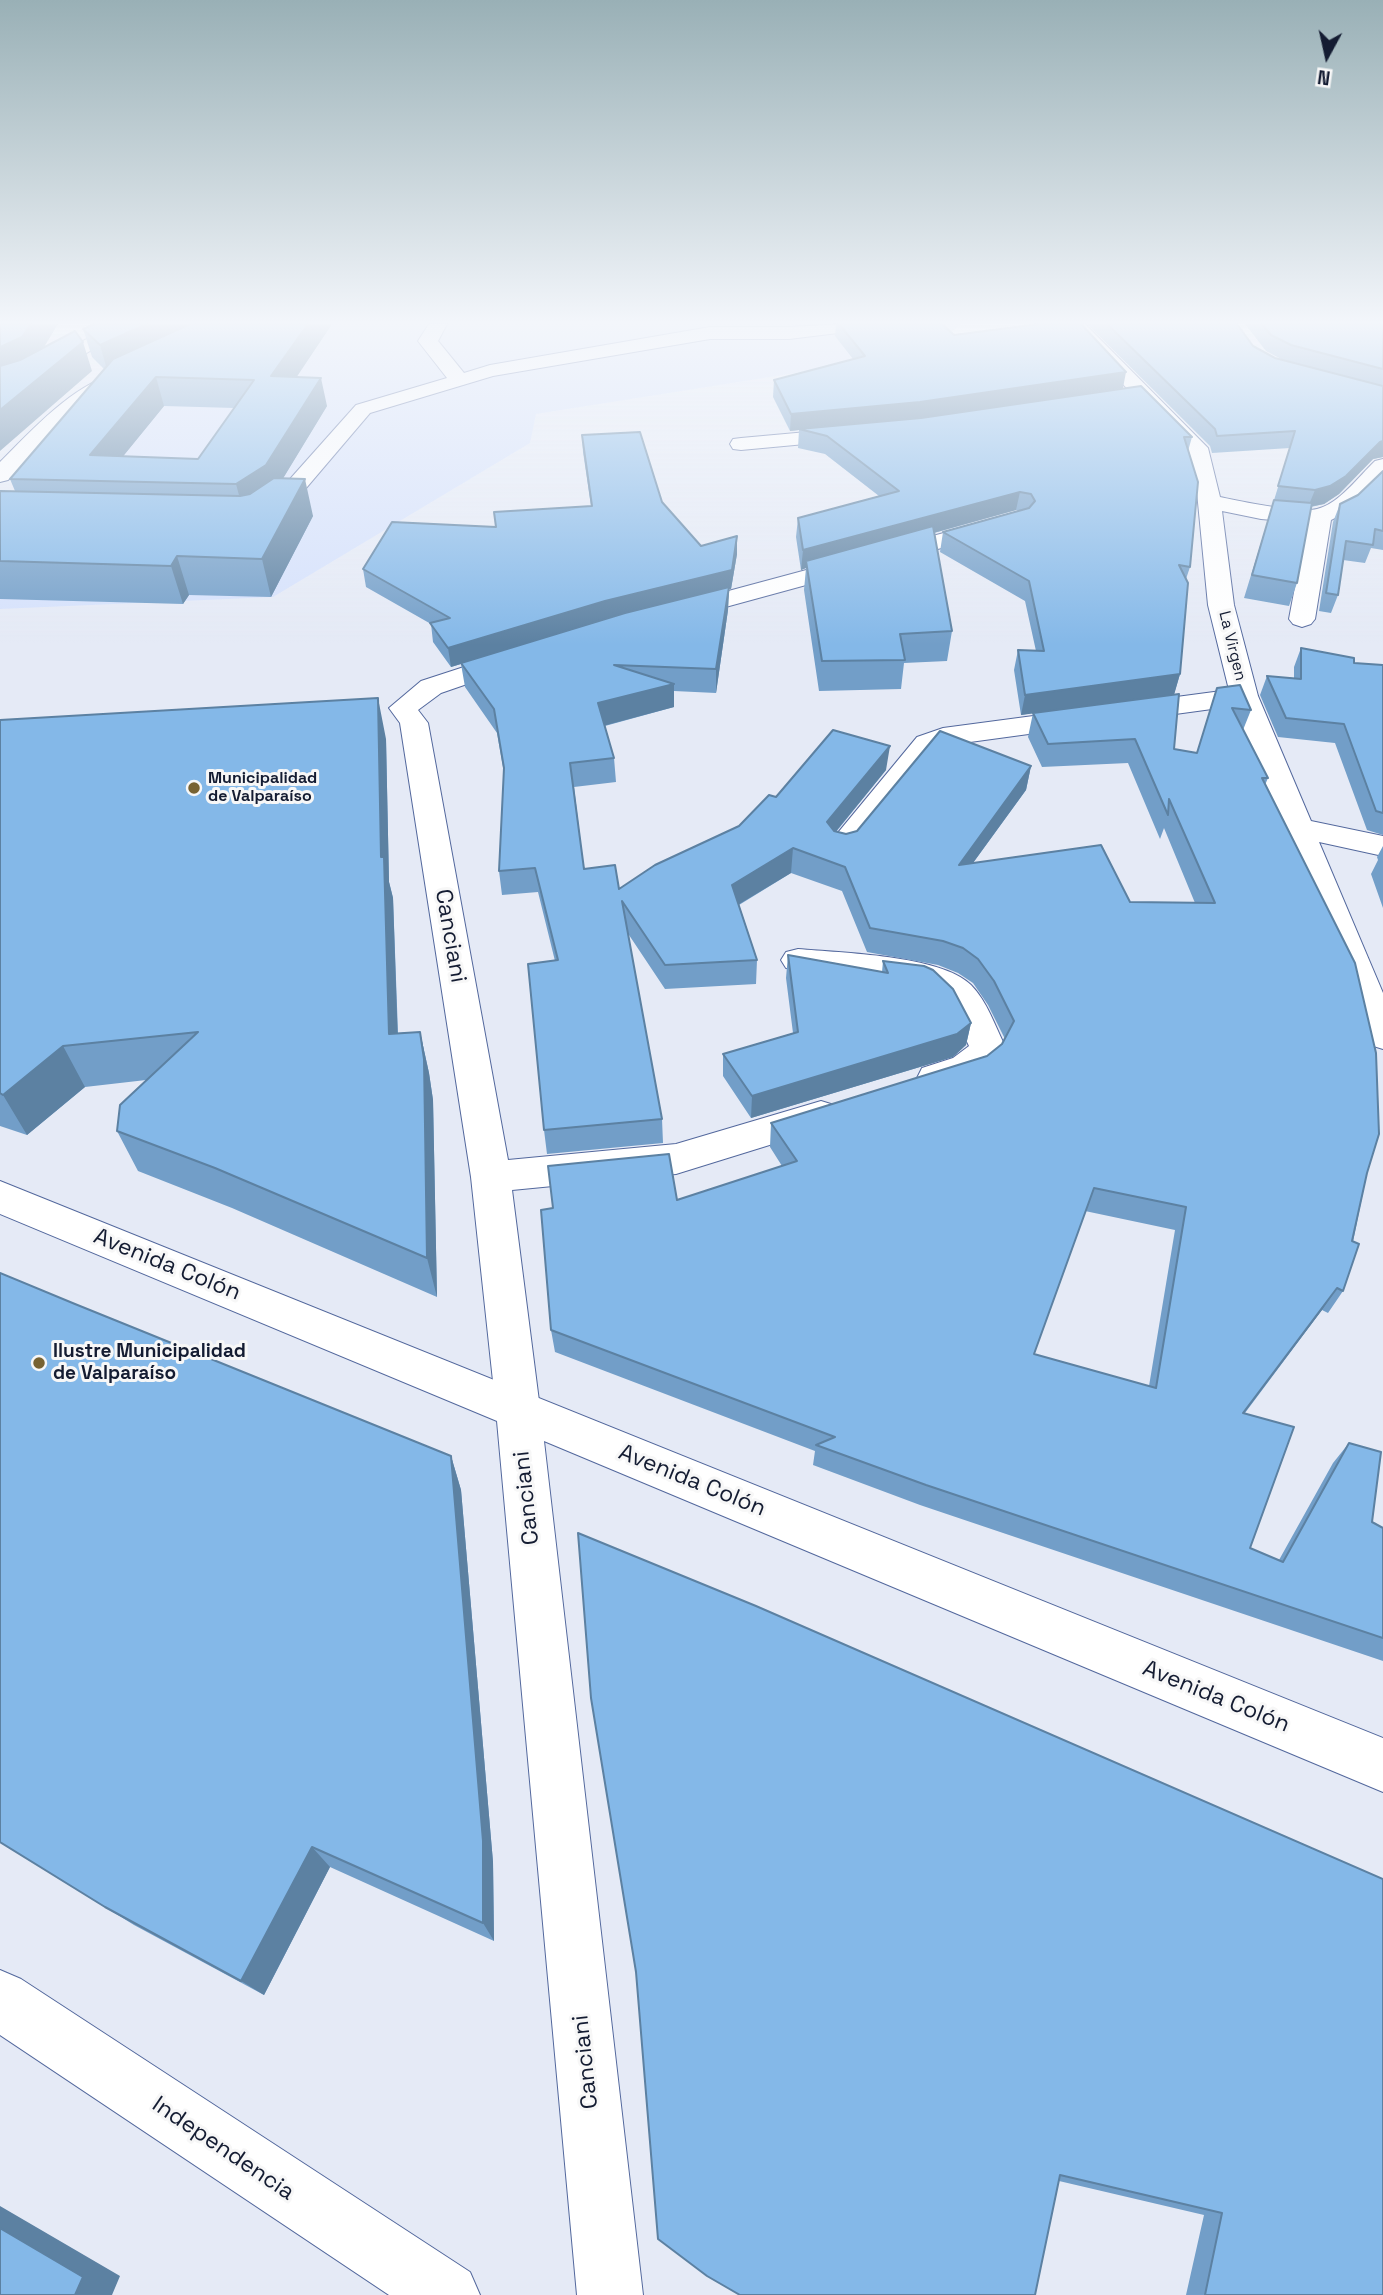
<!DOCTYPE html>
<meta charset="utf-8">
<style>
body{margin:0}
#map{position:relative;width:1383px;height:2295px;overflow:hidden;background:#e5eaf6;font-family:"Space Grotesk",sans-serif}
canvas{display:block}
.north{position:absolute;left:1292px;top:21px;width:70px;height:70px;-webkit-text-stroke:5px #f7f7f7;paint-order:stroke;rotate:188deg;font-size:19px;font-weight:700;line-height:28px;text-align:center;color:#141c32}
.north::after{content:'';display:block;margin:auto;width:24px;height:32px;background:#141c32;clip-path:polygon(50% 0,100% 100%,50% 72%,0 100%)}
</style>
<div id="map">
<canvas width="1383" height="2295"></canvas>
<div class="north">N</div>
</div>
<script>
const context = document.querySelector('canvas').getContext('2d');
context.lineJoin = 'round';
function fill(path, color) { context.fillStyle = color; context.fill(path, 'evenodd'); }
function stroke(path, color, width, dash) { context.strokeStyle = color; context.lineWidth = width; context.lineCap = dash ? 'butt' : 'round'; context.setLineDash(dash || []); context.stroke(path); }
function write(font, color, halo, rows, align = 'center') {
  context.font = font + ' "Space Grotesk",sans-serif'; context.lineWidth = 6; context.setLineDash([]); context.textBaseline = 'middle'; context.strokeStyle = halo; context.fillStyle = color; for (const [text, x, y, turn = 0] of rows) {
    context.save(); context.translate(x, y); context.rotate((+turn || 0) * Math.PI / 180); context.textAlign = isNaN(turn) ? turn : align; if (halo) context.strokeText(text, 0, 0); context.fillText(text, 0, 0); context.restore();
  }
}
fill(new Path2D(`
 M267,324H961L922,353L536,414L530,443L273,597L0,609V509L104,405Z`), '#d5e1fc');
const minor = new Path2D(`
 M113,324H135L30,387L0,397V384L16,379Z
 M429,324H447L438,341L464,373L490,365L710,327H789L845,324L847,327L838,333L789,339H710L493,376L370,413L290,507L273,519H257L253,514L274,497L356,405L447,378L418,341Z
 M1066,324H1085L1208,448L1220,497C1240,501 1299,514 1317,509C1339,504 1359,476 1375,461L1383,459V478L1349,511L1331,520L1315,619L1311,624L1302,627L1293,624L1289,619L1307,523L1261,519L1222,511L1234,605L1258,696L1311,821L1383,836V856L1319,842L1383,993V1049L1370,1045L1365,1036L1234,706L948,745L937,749L854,853L843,856L832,853L827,846L917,737L943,728L1229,690L1208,605L1196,482L1190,455Z
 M120,372L127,374L130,378L127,382L77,413L8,480L0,482V462C33,429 73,384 120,372Z
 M851,428L859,429L862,434L859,439L741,450L733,449L730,444L733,439L741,438Z
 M992,520L1000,522L1004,527L1000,532L678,620L669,617L665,612L669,607Z
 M513,651L522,653L526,659L522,665L441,693L418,710L428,723L508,1160L676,1144L821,1101L834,1105L840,1115L834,1125L676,1174L512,1190L540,1409L534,1423L518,1429L502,1423L496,1409L471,1177L400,723L389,708L421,681Z
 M798,949C841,953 941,955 971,985C987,1001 995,1026 1005,1046C1001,1054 996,1063 990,1069C974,1084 941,1093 922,1088L917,1078L922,1068L953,1058L969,1046L952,1010L927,989L786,968L781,960L786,952Z`);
const major = new Path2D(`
 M0,1181L1383,1738V1792L544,1441L643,2295H577L497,1421L0,1214Z
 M0,1970L21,1979L470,2272L480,2295H389L0,2035Z`);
stroke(minor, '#53689d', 2);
stroke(major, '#53689d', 2);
fill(minor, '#fff');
fill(major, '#fff');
fill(new Path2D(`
 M95,324H332L296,377L327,406L283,478L313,516L271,597L189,595L183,604L0,599V491H15L10,479L104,369L92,357L83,329ZM164,406L235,408L198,459L123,456Z
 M836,324H942L954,335L1031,325L1030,324H1081L1123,388L1016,404L1192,437L1188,451L1190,567L1186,579L1180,674L1174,694V749L1197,753L1217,688L1251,710L1243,730L1268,778L1265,785L1367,1173L1343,1291L1328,1313L1322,1310L1245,1413L1250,1548L1279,1560L1333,1463L1349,1443L1372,1522L1383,1528V1661L920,1505L813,1465L815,1451L555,1352L551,1330L677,1200L782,1166L770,1147L771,1123L987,1056L1002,1044L1005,1039L988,1005L973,983L958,973L938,965L867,952L842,891L791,873L739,905L757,960L756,984L665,989L627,932L662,1119L663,1143L547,1154L544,1130L555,961L538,892L502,895L499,871L504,773L497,733L465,687L461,664L451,667L433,642L431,624L366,587L363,569L495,527L591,506L583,452L582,435L662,502L701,546L737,536V554L731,589H729L728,610L716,693L674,691V707L605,726L614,758L616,782L574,787L584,869L619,889L739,826L776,797L886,770L836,832L846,834L857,831L1031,766L1026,790L973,863L1130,902L1195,903L1164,828L1160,839L1128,763L1042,767L1028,737L1033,713L1021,715L1014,670L1018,650L1036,651L1025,601L940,552L943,532L1019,511L1016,510L934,533L952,631L947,661L904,663L901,689L819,691L804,590L806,568L801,570L796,537L798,518L879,496L825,454L798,448L799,430L790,431L773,397L774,380L853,359L835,336ZM1085,1211L1175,1230L1149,1386L1034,1354Z
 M1087,324H1237L1253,346L1275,358L1283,360L1266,351L1245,324H1383V457L1373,459L1339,494L1324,504L1311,507L1297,583L1289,606L1244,598L1290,448L1212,453L1210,446Z
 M1383,471V550L1371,548L1365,563L1343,560L1338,595L1331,613L1319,611L1333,522L1340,504L1358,495Z
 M1301,648L1354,663L1383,665V835L1367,830L1335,743L1278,737L1260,695L1267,676L1294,678V667Z
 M0,720L386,739L389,882L393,898L398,1033L420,1032L429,1073L433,1100L437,1297L232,1208L138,1171L117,1131L146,1080L85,1087L27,1135L0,1126Z
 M1383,846V908L1371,874L1378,860L1377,857Z
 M788,955L882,972L883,961L971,1023L966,1045L953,1057L751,1118L723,1076V1054L793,1033L786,978Z
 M75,1304L451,1456L461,1490L493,1862L494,1941L330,1867L264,1995L134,1925L0,1842Z
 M591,1698L1383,2295H1186L1204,2215L1059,2181L636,1972Z`), '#729ec8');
fill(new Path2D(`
 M31,324H58L32,367L0,381V347Z
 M147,324H213L108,373L100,345Z
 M308,324H332L278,405L271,376Z
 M83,342L92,371L0,451V410Z
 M1126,372L1123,388L918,419L799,429V430L790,431L791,414Z
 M156,377L164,406L103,481L90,455Z
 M321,378L327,406L273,495L244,514L236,484Z
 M1383,441V457L1373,459L1339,494L1324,504L1308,507L1315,490L1380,442Z
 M305,479L313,516L271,597L262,559Z
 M1020,492L1016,510L807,568L806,561V568L801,570L803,550Z
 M737,536V554L731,589H729L728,610L716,693V669L606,619L451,667L448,648Z
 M177,556L189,595L183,604L171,566Z
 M1180,674L1174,695L1021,715L1025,695Z
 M674,684V707L599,727L598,703Z
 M378,698L386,739L389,882L393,898L399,1075L389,1034L381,857Z
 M890,746L886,770L824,846L827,822Z
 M1031,766L1026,790L954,889L959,865Z
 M793,848L791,873L731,909L732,885Z
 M971,1023L966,1045L953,1057L751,1118L752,1096Z
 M420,1032L429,1073L433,1100L437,1297L427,1258Z
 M63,1046L85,1087L27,1135L3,1095Z
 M1337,1288L1322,1310L1229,1433L1243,1413Z
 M451,1456L461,1490L493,1862L494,1941L483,1923Z
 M312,1847L330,1867L264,1995L241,1981Z
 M0,2206L120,2276L112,2295H75L0,2228Z`), '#5c81a2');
const building = new Path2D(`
 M0,324H31L22,337L0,347Z
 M95,324H147L100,345L83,329Z
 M190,324H308L271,376L321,378L266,465L236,484L10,479L113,359ZM156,377L254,380L198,459L90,455Z
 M839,324H942L954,335L1039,324H1081L1126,372L920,402L791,414L774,380L865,356Z
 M1107,324H1237L1253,346L1275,358L1383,386V441L1380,442L1346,476L1330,486L1315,490L1278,486L1295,431L1217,436L1215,429Z
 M1262,324H1383V369L1291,345L1271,335Z
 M75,331L83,342L0,410V366L20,360Z
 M1141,386L1192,437H1184L1198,482L1190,567L1179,565L1188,583L1180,674L1025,695L1018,650L1044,651L1029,581L943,532L1029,508L1035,501L1031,494L1020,492L803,550L798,518L899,491L827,436L799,429L921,418Z
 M640,432L662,502L701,546L737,536L732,570L605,601L448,648L430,623L450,618L363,569L392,522L496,527L494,512L592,506L582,435Z
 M1383,471V531L1375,529L1373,545L1346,541L1338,595L1326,593L1340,504L1358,495Z
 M274,478L305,479L262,559L177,556L171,566L0,561V491L240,496L250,494Z
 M1274,500L1312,503L1297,583L1252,575Z
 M933,526L952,631L900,634L905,660L822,661L806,561Z
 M729,587L716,669L614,665L674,684L598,703L614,758L570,763L584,869L615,865L619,889L655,865L739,826L769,795L776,797L833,730L890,746L827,822L834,831L846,834L857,831L940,731L1031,766L959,865L1101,845L1130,902L1215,903L1169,799L1168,815L1135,739L1048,744L1033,713L1179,694L1174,749L1197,753L1217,688L1240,685L1251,710L1232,708L1268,778H1262L1355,963L1376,1053L1379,1134L1367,1173L1352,1241L1359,1244L1343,1291L1337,1288L1243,1413L1294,1427L1250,1548L1283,1562L1349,1443L1381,1452L1372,1522L1383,1528V1638L926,1485L816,1445L835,1437L551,1330L541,1210L553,1208L548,1166L669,1154L677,1200L797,1161L771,1123L987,1056L1002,1044L1014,1021L994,981L978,959L963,948L943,941L870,928L845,867L793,848L732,885L757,960L665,965L622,901L662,1119L544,1130L528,964L558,960L535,868L499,871L504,768L494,709L461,663L625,613ZM1094,1188L1186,1207L1156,1388L1034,1354Z
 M1301,648L1354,658V663L1383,665V813L1376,811L1344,724L1286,718L1267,676L1301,679Z
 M378,698L381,857H384L389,1034L420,1032L424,1059L427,1258L215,1168L117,1131L120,1105L198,1032L63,1046L3,1095L0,1093V720Z
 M788,955L888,973L883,961L924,966L933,970L953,989L971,1023L957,1034L752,1096L723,1054L798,1032Z
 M0,1273L75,1304L451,1456L483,1841V1923L312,1847L241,1981L105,1907L0,1842Z
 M578,1533L756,1606L1383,1879V2295H1205L1222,2213L1060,2175L1035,2295H740L707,2276L658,2239L636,1972L591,1698Z
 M0,2228L83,2277L75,2295H0Z`);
fill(building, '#84b8e8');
stroke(building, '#5c81a2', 2);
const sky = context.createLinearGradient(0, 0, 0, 645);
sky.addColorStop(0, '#99b0b6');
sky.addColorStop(0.5, '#f3f6fb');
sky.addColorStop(1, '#f3f6fb00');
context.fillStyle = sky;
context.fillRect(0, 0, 1383, 645);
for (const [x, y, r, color] of [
 [194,788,7,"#776232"],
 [39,1363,7,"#776232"]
]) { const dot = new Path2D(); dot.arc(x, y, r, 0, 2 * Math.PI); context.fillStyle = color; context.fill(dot); stroke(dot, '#f7f7f7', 2.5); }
write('16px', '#141c32', '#f7f7f7', [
 ["La Virgen",1232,646,76]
]);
write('bold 16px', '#141c32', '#f7f7f7', [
 ["Municipalidad",208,779],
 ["de Valparaíso",208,797]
], 'left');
write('bold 19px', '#141c32', '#f7f7f7', [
 ["Ilustre Municipalidad",53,1352],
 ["de Valparaíso",53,1374]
], 'left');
write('23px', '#141c32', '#f7f7f7', [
 ["Canciani",450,936,80],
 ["Avenida Colón",167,1265,22],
 ["Avenida Colón",692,1481,22],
 ["Canciani",527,1498,-96],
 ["Avenida Colón",1216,1697,22],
 ["Canciani",586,2062,-96],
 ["Independencia",223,2149,34]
]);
</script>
